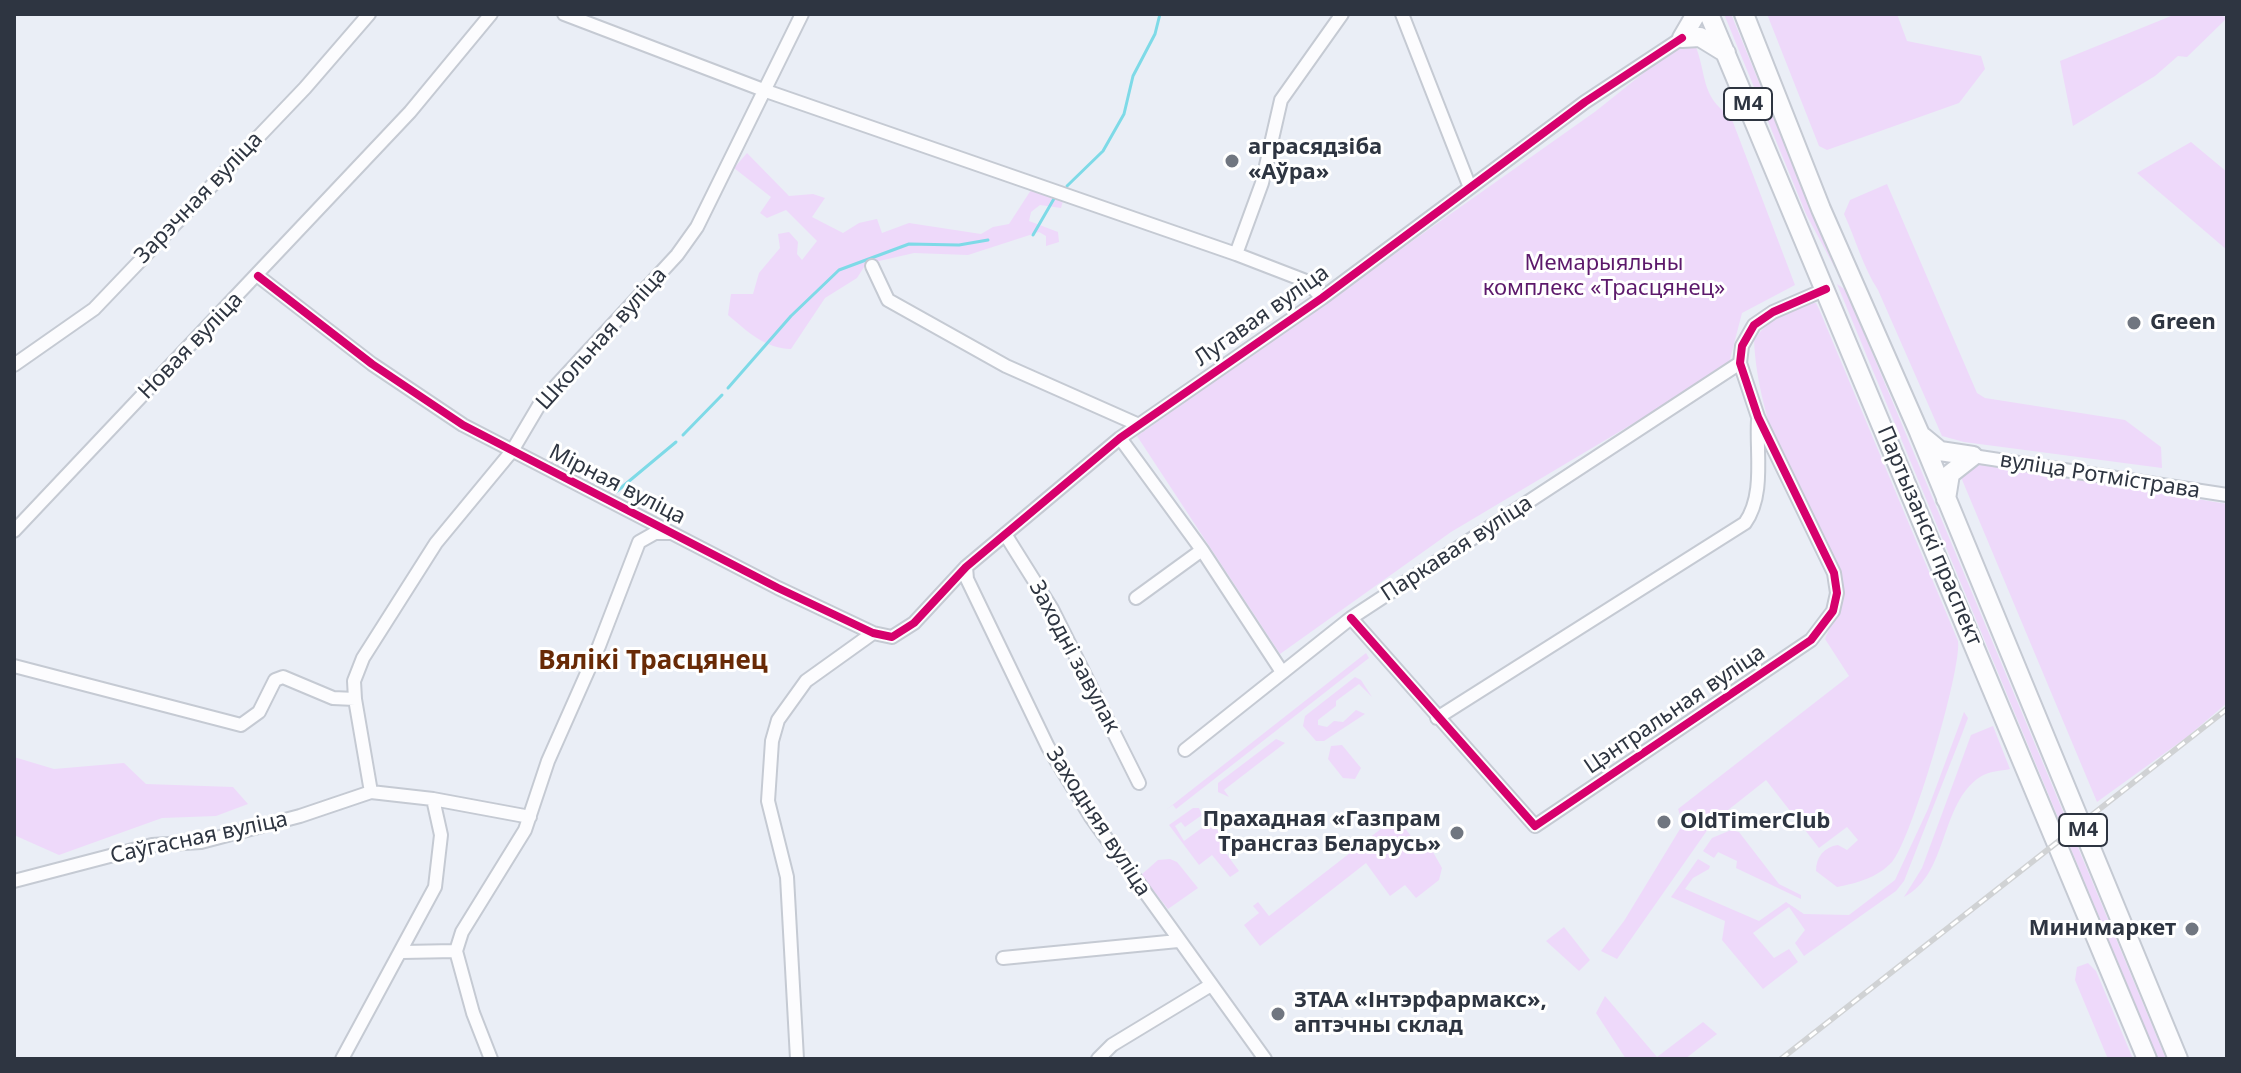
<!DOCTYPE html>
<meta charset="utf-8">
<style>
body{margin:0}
#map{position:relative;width:2241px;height:1073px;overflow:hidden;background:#eaeef6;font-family:"Noto Sans",sans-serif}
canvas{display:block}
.frame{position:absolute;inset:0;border:16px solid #2e3541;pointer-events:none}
</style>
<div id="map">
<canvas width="2241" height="1073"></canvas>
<div class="frame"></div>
</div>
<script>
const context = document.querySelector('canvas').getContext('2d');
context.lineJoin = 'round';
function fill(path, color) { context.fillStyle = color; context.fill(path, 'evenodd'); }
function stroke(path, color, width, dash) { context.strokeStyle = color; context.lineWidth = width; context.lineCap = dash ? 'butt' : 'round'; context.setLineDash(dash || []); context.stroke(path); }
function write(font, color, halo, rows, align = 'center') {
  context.font = font + ' "Noto Sans",sans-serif'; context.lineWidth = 6; context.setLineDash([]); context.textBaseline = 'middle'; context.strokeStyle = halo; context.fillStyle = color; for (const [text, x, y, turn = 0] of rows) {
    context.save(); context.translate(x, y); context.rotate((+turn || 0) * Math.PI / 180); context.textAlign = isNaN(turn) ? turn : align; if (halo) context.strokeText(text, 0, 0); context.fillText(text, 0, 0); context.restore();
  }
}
fill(new Path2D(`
 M1724,14H1731L1836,270L1806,214Z
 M1767,14H1897L1907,41L1981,56L1985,69L1959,103L1827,150L1819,146Z
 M2176,14H2217L2227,18L2187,57L2178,56L2155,76L2073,126L2060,61Z
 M1694,42C1708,75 1699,95 1731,117L1795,285L1742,313L1728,367L1451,532L1280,654L1137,436L1596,111L1676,47Z
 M2191,142L2227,172V250L2137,173Z
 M747,153L789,196L813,194L825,198L812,217L843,233L859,223L877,219L882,233L909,223L981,234L993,227L1009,224L1031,190L1063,201L1061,208L1040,205L1031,212L1029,221L1058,232L1059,242L1046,246V236L1039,232L968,255L914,253L866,264L857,278L825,298L791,349C764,348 748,332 728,315L731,294H753L759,273L780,248L778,234L789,232L798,242L797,254L802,260L817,241L786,210L767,218L760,213L771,197L734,168Z
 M1887,184L1977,393L1985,398L2125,420L2161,447L2162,468L1964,442L1942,436L1878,290C1863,267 1856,240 1844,214L1850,200Z
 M1837,284L1846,290L2166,1059H2158Z
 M1809,303H1816L1819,309L1958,641C1962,669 1911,841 1892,862C1877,878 1857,883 1837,887L1816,871C1816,857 1824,847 1838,845L1847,850L1858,840L1847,827L1819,848L1766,780L1713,822L1617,959L1601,951L1624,921L1683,824L1678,809L1849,676L1825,639L1841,601C1808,522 1757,426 1754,339L1768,323Z
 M1978,462L2227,504V703L2187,737L2097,802L1958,470Z
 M1366,653L1369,658L1176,809L1173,805L1166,810Z
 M1355,677L1361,680L1372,697L1359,684L1336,701V706L1318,720V725L1327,727L1334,721L1343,722L1356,710L1365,714L1324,741H1316L1303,726L1305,716Z
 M1964,712L1968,718L1962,734L1904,881L1896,891L1804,956L1795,943L1805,930L1789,907L1753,933L1774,958L1789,949L1798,962L1763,989L1722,940L1725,921L1671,897L1698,859L1710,866L1709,869L1693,878L1685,889L1759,921L1786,902L1804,914L1849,915L1895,880L1928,809Z
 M1993,726L2010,769C2001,771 1989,771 1980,777C1940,803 1948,875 1904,897L1922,868L1971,735Z
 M1276,739L1285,743L1224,790L1229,797L1218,792V783Z
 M1342,745L1361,768L1355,779L1343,778L1328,759L1331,746Z
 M14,757L54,769L124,763L146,784L233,787L248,804L216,816L162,818L59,855L14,835Z
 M1193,808H1199L1202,815L1185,827L1181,822L1175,826L1184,841L1206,825L1208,819L1223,837L1222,848L1239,871L1230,877L1212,855L1199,865L1169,825Z
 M1391,821L1402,824L1421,850L1429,845L1442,868L1439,880L1416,898L1405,885L1390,896L1366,863L1260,946L1244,925L1259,913L1253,906L1258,902L1269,916Z
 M1731,830L1739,832L1779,884L1801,895V899L1736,868L1737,861L1718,852L1714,858L1703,851L1712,838Z
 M1170,859L1177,862L1198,888L1168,909L1141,875L1158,860Z
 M1564,927L1590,960L1579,971L1546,941Z
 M2088,963L2096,971L2133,1059H2108L2075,980L2077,967Z
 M1605,996L1657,1057L1703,1022L1717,1034L1685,1059H1626L1596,1013Z`), '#eed9fa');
stroke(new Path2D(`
 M1067,186L1103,151L1124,114L1133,76L1155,34L1160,14
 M1033,235L1055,197
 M728,388L791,316L839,270L909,244L959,245L988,240
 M683,435L722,395
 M616,492L676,442`), '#7edae7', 3);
const minor = new Path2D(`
 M564,14L766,91L1236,254L1306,281L1322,298
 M1402,14L1469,185
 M1236,254L1262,183L1281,100L1342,14
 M872,266L888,300L1006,366L1139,425
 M258,276L372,364L463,425L778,588L873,633L892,637L914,623L966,567L1120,438L1322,298L1585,102L1682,38
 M14,365L94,309L305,88L369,14
 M1120,438L1202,550L1282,672
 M1973,456L2227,495
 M14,531L410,112L491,14
 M1005,534L1052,609L1139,783
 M966,567L967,579L1048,747L1091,817L1265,1059
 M1136,598L1202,550
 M1351,618L1535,826L1811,640L1833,611L1837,593L1834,573L1758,417L1740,363L1742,346L1754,325L1773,312L1826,289
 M14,666L241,725L259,712L275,680L283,677L333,698L355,699
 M1437,718L1745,523C1765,495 1756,453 1758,420
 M1185,750L1351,618L1740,363
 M371,792L355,699L354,681L363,658L436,543L512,451L541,402L677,255L697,227L802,14
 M433,799L530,817
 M14,881L152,845L201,842L300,816L371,792L433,799L441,835L435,887L342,1059
 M402,952L456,951
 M1003,958L1178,941
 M491,1059L473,1013L456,951L462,932L525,830L548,761L599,646L639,542L655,533H669
 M797,1059L787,877L768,801L772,741L778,720L806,681L873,633
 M1098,1059L1112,1045L1211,985`);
const highway = new Path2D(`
 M1709,14L2147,1059
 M1744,14L1821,209L1919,432L2178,1059
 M1682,38L1700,37L1726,53
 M1682,38L1696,14
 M1923,437L1940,451L1973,456
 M1946,499L1950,474L1973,456`);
stroke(minor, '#c5cad3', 16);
stroke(highway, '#c5cad3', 22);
stroke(minor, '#fcfcfe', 12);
stroke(highway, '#fcfcfe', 18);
const rail = new Path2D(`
 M1781,1059L2227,709`);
stroke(rail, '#d0d2d4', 6);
stroke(rail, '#fff', 3, [9]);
stroke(new Path2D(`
 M258,276L372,364L463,425L778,588L873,633L892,637L914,623L966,567L1120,438L1322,298L1585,102L1682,38
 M1351,618L1535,826L1811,640L1833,611L1837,593L1834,573L1758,417L1740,363L1742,346L1754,325L1773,312L1826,289`), '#d6006c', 8);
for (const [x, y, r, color] of [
 [1232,161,8,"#707680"],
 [2134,323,8,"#707680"],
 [1664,822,8,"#707680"],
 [1457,833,8,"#707680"],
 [2192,929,8,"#707680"],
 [1278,1014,8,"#707680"]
]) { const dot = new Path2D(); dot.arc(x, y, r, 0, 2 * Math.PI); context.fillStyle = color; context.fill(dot); stroke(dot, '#fff', 3); }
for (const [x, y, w] of [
 [1748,104,48],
 [2083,830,48]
]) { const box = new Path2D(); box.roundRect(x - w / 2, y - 16, w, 32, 6); context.fillStyle = '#fff'; context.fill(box); stroke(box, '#2e3541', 2); }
write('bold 20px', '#2e3541', null, [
 ["М4",1748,104],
 ["М4",2083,830]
]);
write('bold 22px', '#2e3541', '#fff', [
 ["аграсядзіба",1248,148],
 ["«Аўра»",1248,173],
 ["Green",2150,323],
 ["Прахадная «Газпрам",1441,820,"right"],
 ["Трансгаз Беларусь»",1441,845,"right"],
 ["OldTimerClub",1680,822],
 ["Минимаркет",2176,929,"right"],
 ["ЗТАА «Інтэрфармакс»,",1294,1001],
 ["аптэчны склад",1294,1026]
], 'left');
write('22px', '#2e3541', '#fff', [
 ["Зарэчная вуліца",199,198,-46],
 ["Лугавая вуліца",1262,316,-35],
 ["Школьная вуліца",602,339,-48],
 ["Новая вуліца",191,346,-46],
 ["вуліца Ротмістрава",2100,476,9],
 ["Мірная вуліца",617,485,27],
 ["Партызанскі праспект",1929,536,67],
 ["Паркавая вуліца",1457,549,-33],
 ["Заходні завулак",1074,657,62],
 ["Цэнтральная вуліца",1675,710,-34],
 ["Заходняя вуліца",1098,822,57],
 ["Саўгасная вуліца",199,838,-12]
]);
write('22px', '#5c196b', '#fff', [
 ["Мемарыяльны",1604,264],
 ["комплекс «Трасцянец»",1604,289]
]);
write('bold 26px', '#692a06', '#fff', [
 ["Вялікі Трасцянец",653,662]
]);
</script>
